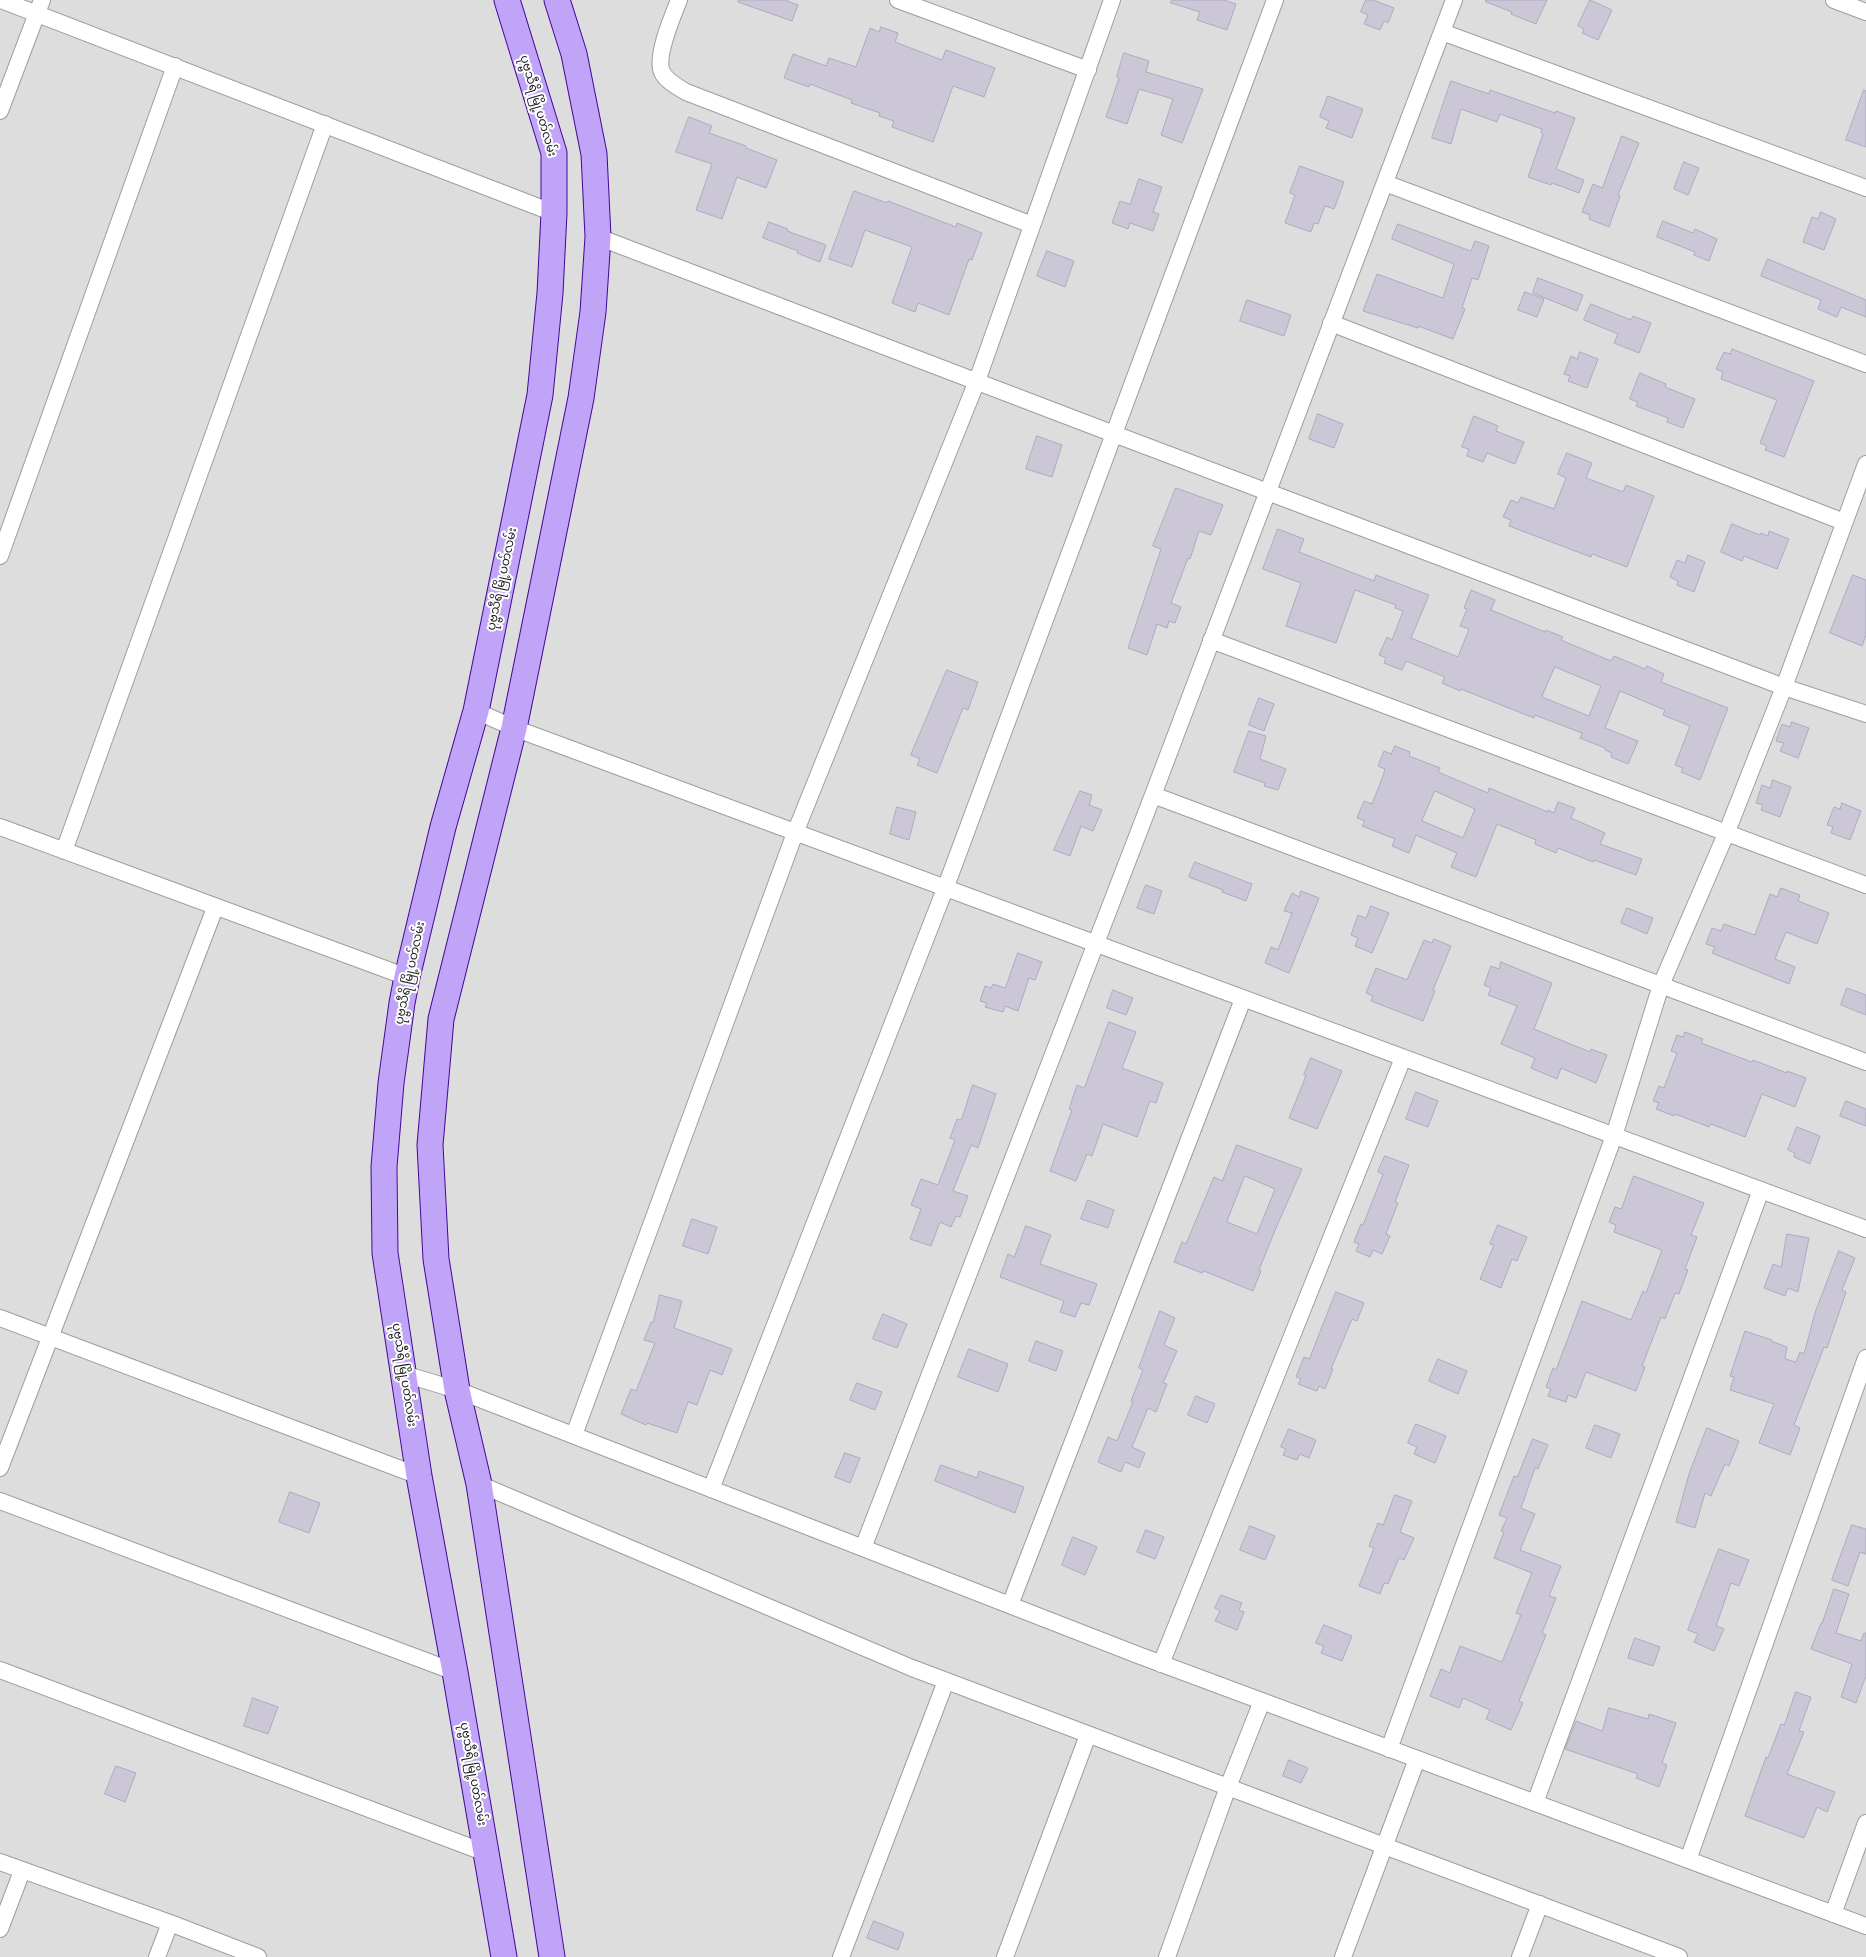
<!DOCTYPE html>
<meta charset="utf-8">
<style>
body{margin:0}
canvas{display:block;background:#ebe7f0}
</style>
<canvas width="1866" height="1957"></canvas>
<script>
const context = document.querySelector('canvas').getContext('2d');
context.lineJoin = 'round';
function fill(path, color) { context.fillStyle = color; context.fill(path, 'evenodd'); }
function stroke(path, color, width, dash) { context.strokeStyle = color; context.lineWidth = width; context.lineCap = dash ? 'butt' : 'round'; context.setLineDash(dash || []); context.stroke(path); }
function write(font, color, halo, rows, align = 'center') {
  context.font = font + ' Rubik,"Noto Sans Myanmar",sans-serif'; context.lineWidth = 4; context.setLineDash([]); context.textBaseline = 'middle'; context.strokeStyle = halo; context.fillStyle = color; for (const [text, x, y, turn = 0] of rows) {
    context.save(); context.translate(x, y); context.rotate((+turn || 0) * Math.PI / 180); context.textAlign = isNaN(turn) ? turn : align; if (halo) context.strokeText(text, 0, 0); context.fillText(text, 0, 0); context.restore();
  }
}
fill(new Path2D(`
 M0,0H1866V1957H0Z`), '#ddddde');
const building = new Path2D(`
 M739,0H785L798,5L792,21L738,2Z
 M1172,0H1224L1236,4L1227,30L1197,20L1200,12L1171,3Z
 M1366,0H1373L1394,8L1388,23L1384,21L1380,30L1364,24L1368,15L1361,12Z
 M1486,0H1547L1536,24L1511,14L1512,12L1486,2Z
 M1590,0L1612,10L1598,40L1582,33L1584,29L1578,26Z
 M881,27L898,33L895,42L942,60L946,50L995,68L984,97L953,86L933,142L892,127L894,121L879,116L880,113L851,103L852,100L810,84L809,87L784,78L793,54L826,66L829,58L856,67L870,28L879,32Z
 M1124,53L1149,61L1146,72L1203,89L1182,143L1161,135L1173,99L1139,89L1127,124L1106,117L1119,78L1117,77Z
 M1451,81L1489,94L1490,90L1555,113L1556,111L1575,118L1556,169L1584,180L1579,193L1552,183L1551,185L1528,177L1543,134L1541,133L1542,129L1500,114L1497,122L1461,109L1451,144L1432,138Z
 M1864,90L1866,91V147L1846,140Z
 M1328,96L1363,109L1352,138L1326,128L1329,121L1320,117Z
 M689,117L712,126L709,133L746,146V148L777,160L766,188L737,177L722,219L696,210L712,164L676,152Z
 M1622,136L1639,143L1618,195L1620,196L1609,227L1589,219L1590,215L1582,212L1593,184L1602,188Z
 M1684,162L1699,168L1688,195L1674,189Z
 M1300,166L1344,182L1334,209L1325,206L1318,224L1314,223L1311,232L1285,223L1295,195L1290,193Z
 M1139,179L1162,187L1153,212L1159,214L1153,231L1130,223L1128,229L1112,223L1120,201L1130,204Z
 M854,191L887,203L888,201L956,227L957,223L982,233L972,260L969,259L949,315L918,303L915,312L892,303L912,247L865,230L852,267L829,259Z
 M1821,212L1836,219L1824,250L1803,242L1812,217L1818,219Z
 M1663,221L1693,233L1695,229L1717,239L1709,261L1694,255L1695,252L1657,237Z
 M769,222L788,229L787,231L826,245L820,262L797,253L798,251L763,238Z
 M1398,224L1468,250L1471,251L1475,241L1489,246L1478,280L1472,278L1462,308L1465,309L1453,339L1418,326V328L1363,311L1377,274L1443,298L1454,264L1392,239Z
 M1047,251L1074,261L1065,287L1037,276Z
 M1768,259L1866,300V317L1841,307L1837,317L1818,309L1821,300L1761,276Z
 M1538,278L1583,295L1577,311L1533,293Z
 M1525,292L1544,299L1537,317L1518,310Z
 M1247,300L1291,315L1284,336L1240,321Z
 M1591,304L1631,320L1633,316L1651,323L1639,353L1614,343L1618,334L1584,320Z
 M1732,349L1814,381L1784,457L1765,450L1767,446L1760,443L1777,400L1721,379L1723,372L1716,369L1724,352L1730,354Z
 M1580,352L1598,359L1587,388L1568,381L1570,376L1564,374L1571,356L1577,359Z
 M1640,373L1666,384L1665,387L1695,399L1683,428L1667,422L1668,418L1636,406L1638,402L1630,399Z
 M1318,414L1343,424L1334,448L1309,439Z
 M1474,416L1498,426L1496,431L1524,442L1515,464L1487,453L1483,462L1467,456L1469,449L1462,447Z
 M1037,436L1062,445L1052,477L1026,469Z
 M1567,453L1592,463L1586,478L1623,492L1626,485L1654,496L1627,567L1592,554L1591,557L1509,526L1511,520L1503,517L1511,500L1518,503L1521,497L1554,509L1566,478L1558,474Z
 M1176,488L1223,505L1211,535L1199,531L1190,559L1188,558L1171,603L1181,607L1175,623L1169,621L1167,628L1157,624L1147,655L1128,648L1161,549L1153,546Z
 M1732,524L1760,535L1761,533L1768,536L1769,531L1789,539L1777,569L1744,556L1742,561L1721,552Z
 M1278,529L1304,539L1299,552L1374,581L1376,575L1429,595L1411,638L1458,657L1469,629L1460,626L1467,609L1464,608L1471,590L1495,600L1491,610L1545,632L1546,630L1563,637L1561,640L1611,661L1614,656L1645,669L1647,666L1664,674L1661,682L1728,708L1700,780L1681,772L1683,768L1675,765L1690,726L1663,715L1665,710L1620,691L1605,728L1638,741L1628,764L1611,757L1612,753L1605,750V748L1580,738L1582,733L1535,715L1534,718L1461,689L1460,691L1442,683L1445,677L1406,661L1402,670L1384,663L1386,658L1379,655L1387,637L1392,640L1403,611L1395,608L1396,605L1355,590L1336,643L1286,626L1301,583L1263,569ZM1555,667L1601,686L1589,716L1542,697Z
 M1688,555L1705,562L1694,592L1677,585L1678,581L1670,577L1677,560L1685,563Z
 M1853,575L1866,580V635L1862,646L1830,633Z
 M947,670L978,682L968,710L963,708L937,773L917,765L920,759L911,755Z
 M1259,698L1274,704L1264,731L1249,725Z
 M1792,722L1809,728L1798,758L1780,751L1784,743L1776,741L1782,724L1790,727Z
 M1249,731L1266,736L1260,759L1286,769L1278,790L1264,786L1265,783L1234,772Z
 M1395,746L1410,752L1409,756L1440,768L1438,772L1488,793L1489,788L1548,812V810L1554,813L1558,802L1575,808L1571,818L1605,833L1600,844L1642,859L1636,875L1594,860L1593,862L1558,848L1556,853L1535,844L1536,840L1497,824L1476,877L1451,867L1457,853L1416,835L1409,853L1392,846L1395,839L1362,826L1365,821L1357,818L1364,801L1372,804L1383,776L1385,769L1378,766L1384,751L1391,754ZM1435,791L1475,809L1463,838L1422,821Z
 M1773,780L1791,787L1780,817L1761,810L1763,805L1756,803L1762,785L1770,788Z
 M1080,791L1092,795L1089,805L1102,810L1093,831L1081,826L1070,856L1054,850Z
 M1842,803L1861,811L1850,840L1831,833L1833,827L1827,825L1834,807L1840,809Z
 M897,807L916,812L909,840L890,834Z
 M1195,862L1252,884L1246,901L1222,892L1223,890L1189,877Z
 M1146,885L1162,891L1154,914L1137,908Z
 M1781,888L1800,895L1798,901L1829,913L1817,944L1786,932L1775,959L1795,967L1789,984L1712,953L1715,947L1706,944L1712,928L1721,931L1724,924L1755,935L1770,894L1777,897Z
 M1301,891L1319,898L1289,973L1265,963L1271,947L1278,950L1292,913L1284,911L1292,893L1299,897Z
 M1371,906L1389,913L1372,953L1355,946L1358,938L1351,935L1358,915L1366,918Z
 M1627,908L1653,918L1647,934L1621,923Z
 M1434,939L1451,946L1433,990L1435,991L1423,1021L1371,1001L1373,996L1366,993L1376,968L1407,980L1424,940L1432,943Z
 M1018,953L1042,962L1035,980L1029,978L1018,1011L1005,1006L1003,1012L985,1007L987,1003L980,1001L985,986L991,988L993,984L1005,988Z
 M1501,962L1552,983L1534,1029L1590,1052L1591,1049L1607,1055L1596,1083L1561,1068L1557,1079L1531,1068L1535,1058L1501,1044L1517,1006L1488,995L1491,988L1484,985L1491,966L1499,969Z
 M1847,988L1866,995V1015L1841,1005Z
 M1113,990L1133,998L1126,1015L1107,1008Z
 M1109,1022L1136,1032L1122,1068L1163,1083L1156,1103L1150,1101L1137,1137L1103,1124L1092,1156L1087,1154L1076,1181L1050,1171L1072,1110L1069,1109L1077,1085L1084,1088Z
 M1685,1032L1703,1039L1701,1043L1752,1062L1753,1060L1787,1073V1071L1806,1078L1795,1107L1762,1094L1745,1137L1711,1124L1709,1127L1675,1114L1674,1116L1656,1109L1659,1103L1653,1101L1659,1086L1664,1088L1677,1053L1671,1051L1677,1035L1683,1037Z
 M1311,1058L1342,1071L1317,1129L1289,1118L1306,1076L1304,1075Z
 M973,1085L996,1094L978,1148L971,1145L953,1191L968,1196L960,1217L956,1216L951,1227L940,1222L931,1246L910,1239L921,1209L911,1205L921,1179L938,1185L955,1140L950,1138L957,1119L961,1120Z
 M1416,1092L1438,1101L1428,1127L1406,1119Z
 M1846,1101L1866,1109V1126L1840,1116Z
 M1797,1127L1820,1136L1810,1164L1794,1157L1795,1153L1788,1150Z
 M1237,1145L1302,1169L1276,1228L1259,1270L1261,1271L1253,1291L1204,1271L1202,1273L1174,1262L1182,1242L1186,1244L1214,1177L1222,1181ZM1245,1176L1275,1189L1257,1234L1227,1222Z
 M1385,1156L1409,1165L1395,1202L1398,1203L1386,1234L1390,1236L1382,1254L1373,1250L1370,1257L1356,1251L1359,1244L1354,1242L1361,1224L1363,1225L1380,1182L1383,1174L1378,1172Z
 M1634,1176L1704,1203L1691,1235L1697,1237L1685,1269L1688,1270L1679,1294L1675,1293L1665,1319L1661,1317L1642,1366L1645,1367L1636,1391L1586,1372L1576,1398L1568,1395L1566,1402L1548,1396L1551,1389L1546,1387L1553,1368L1556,1370L1582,1301L1631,1320L1643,1291L1646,1293L1662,1250L1614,1232L1616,1225L1609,1222L1615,1207L1621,1209Z
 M1088,1200L1114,1210L1108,1228L1081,1219Z
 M692,1219L717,1227L708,1254L683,1246Z
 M1498,1225L1527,1237L1517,1261L1512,1259L1501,1288L1480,1279L1494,1245L1490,1244Z
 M1026,1226L1051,1235L1040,1264L1097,1284L1089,1305L1081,1303L1075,1317L1060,1312L1064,1301L1000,1277L1008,1254L1014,1257Z
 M1787,1234L1809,1238L1798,1292L1788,1288L1785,1296L1764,1288L1773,1264L1781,1267Z
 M1839,1251L1855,1258L1842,1290L1846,1292L1827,1348L1824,1347L1794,1425L1800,1428L1790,1455L1759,1443L1774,1404L1730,1390L1734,1377L1730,1376L1745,1331L1772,1340L1771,1341L1787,1347L1785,1359L1796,1362L1800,1352L1804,1354L1815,1313Z
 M1336,1292L1364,1303L1357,1321L1352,1319L1331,1369H1333L1325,1389L1319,1386L1317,1391L1298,1384L1301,1379L1296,1377L1304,1357L1309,1359Z
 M660,1295L682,1301L674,1328L732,1349L722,1375L710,1370L697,1405L688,1402L677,1433L647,1423L646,1425L621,1414L631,1389L636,1391L655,1343L644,1340L651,1322H653Z
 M1160,1311L1175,1318L1164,1345L1177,1351L1163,1383L1167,1384L1156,1412L1148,1408L1132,1447L1145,1453L1139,1468L1125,1462L1121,1472L1098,1462L1108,1437L1117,1441L1133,1402L1131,1401L1143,1370L1139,1368Z
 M883,1314L907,1324L897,1348L873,1339Z
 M1036,1341L1063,1351L1056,1371L1029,1361Z
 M969,1349L1008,1364L998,1392L958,1377Z
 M1438,1359L1467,1371L1458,1394L1429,1381Z
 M857,1383L882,1392L875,1410L850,1400Z
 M1196,1396L1215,1404L1207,1423L1188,1415Z
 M1416,1424L1446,1436L1435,1463L1414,1454L1417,1447L1408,1443Z
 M1595,1425L1620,1434L1611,1458L1586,1448Z
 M1707,1428L1739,1441L1729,1466L1725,1464L1711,1496L1705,1493L1695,1528L1676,1522L1689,1474Z
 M1289,1429L1316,1440L1309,1458L1300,1454L1297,1460L1283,1455L1286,1449L1281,1447Z
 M1533,1439L1548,1445L1538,1469L1535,1468L1521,1508L1535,1514L1520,1550L1561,1566L1549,1596L1556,1598L1542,1633L1546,1635L1519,1701L1523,1703L1511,1730L1486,1719L1490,1710L1463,1698L1459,1708L1430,1696L1441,1669L1450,1673L1460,1646L1502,1662L1521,1615L1516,1613L1532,1573L1494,1558L1504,1532L1501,1531L1507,1518L1499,1515L1514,1476L1517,1477Z
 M845,1453L860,1458L850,1483L835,1477Z
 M941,1465L977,1478L979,1471L1024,1487L1015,1513L935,1481Z
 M290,1492L320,1503L309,1533L279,1522Z
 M1395,1495L1412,1501L1400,1532L1414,1538L1404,1560L1399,1558L1388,1584L1384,1583L1380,1594L1359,1586L1374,1548L1369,1546L1378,1523L1383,1525Z
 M1852,1525L1866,1529V1554L1860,1552L1848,1586L1832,1580Z
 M1250,1526L1275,1536L1265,1560L1240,1550Z
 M1146,1530L1164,1537L1155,1559L1137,1552Z
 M1073,1537L1097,1547L1085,1575L1062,1565Z
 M1719,1549L1749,1560L1739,1586L1731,1583L1716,1626L1724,1629L1714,1651L1694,1642L1698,1634L1688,1630Z
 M1834,1589L1849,1594L1836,1633L1861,1641L1864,1633H1866V1676L1856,1703L1841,1697L1852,1664L1811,1649L1821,1623H1822Z
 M1221,1595L1242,1603L1239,1610L1244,1612L1237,1630L1215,1621L1220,1611L1215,1608Z
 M1324,1625L1352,1636L1342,1661L1321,1653L1324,1646L1316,1643Z
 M1635,1638L1660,1647L1653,1666L1628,1658Z
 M1796,1692L1811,1697L1799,1731L1804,1732L1787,1774L1835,1792L1827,1812L1817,1807L1804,1838L1745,1816L1766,1757L1768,1758L1781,1724L1784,1725Z
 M253,1698L278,1707L268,1734L244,1726Z
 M1609,1708L1648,1719L1649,1714L1676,1723L1662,1763L1667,1765L1659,1787L1636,1778L1638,1774L1565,1749L1576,1721L1602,1731Z
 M1289,1760L1308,1768L1301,1783L1283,1776Z
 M116,1766L136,1773L125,1802L105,1794Z
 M874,1921L904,1933L898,1950L867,1938Z`);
fill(building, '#cbc7d7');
stroke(building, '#afaac1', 1);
const street = new Path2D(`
 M1,0L554,213
 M679,0C673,15 655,57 662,72C666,81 678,87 686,92L1032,225
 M898,0L1088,70
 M1834,0L1866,12
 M1442,32L1866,188
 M0,111L42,0
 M1385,183L1866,364
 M598,237L1114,434L1784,687L1866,714
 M1331,323L1844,522
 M0,556L175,66
 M1211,640L1866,885
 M476,711L514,728L1866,1229
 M1153,795L1866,1062
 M0,827L407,977
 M64,851L325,124
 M0,1318L419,1476
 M404,1374L457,1390L1138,1655L1866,1926
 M574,1435L795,833L977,381L1112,0
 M0,1468L215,908
 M479,1484L912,1668L1679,1957
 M711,1489L945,889L1275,0
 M0,1501L455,1672
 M863,1548L1153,795L1454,0
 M1010,1605L1243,999
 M1161,1664L1403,1058
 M0,1670L486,1853
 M1389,1749L1614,1136L1661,985L1726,834L1784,687L1866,464
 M1535,1803L1761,1190
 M1688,1860L1866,1358
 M0,1862L170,1923L258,1957
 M1833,1914L1866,1823
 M0,1929L22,1871
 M157,1957L170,1923
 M841,1957L946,1681
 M1005,1957L1088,1735
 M1167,1957L1228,1787L1262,1701
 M1343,1957L1417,1759
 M1520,1957L1540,1904`);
const primary = new Path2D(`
 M504,1957L455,1672L419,1476L385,1253L384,1167L391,1083L402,1003L407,977L443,827L476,711L540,395L550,293L554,213V153L507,0
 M552,1957L479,1484L457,1390L436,1259L430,1145L441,1019L514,728L581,398L593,312L598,237L594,154L574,54L557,0`);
stroke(street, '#9d9d9d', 18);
stroke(primary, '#450796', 27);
stroke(street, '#fff', 16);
stroke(primary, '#c0a4f8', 25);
write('12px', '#202020', '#fff', [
 ["ပုဗ္ဗသီရိ မြို့ပတ်လမ်း",538,106,74],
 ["ပုဗ္ဗသီရိ မြို့ပတ်လမ်း",502,579,-78],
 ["ပုဗ္ဗသီရိ မြို့ပတ်လမ်း",410,973,-78],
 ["ပုဗ္ဗသီရိ မြို့ပတ်လမ်း",404,1375,81],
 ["ပုဗ္ဗသီရိ မြို့ပတ်လမ်း",473,1774,80]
]);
</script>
